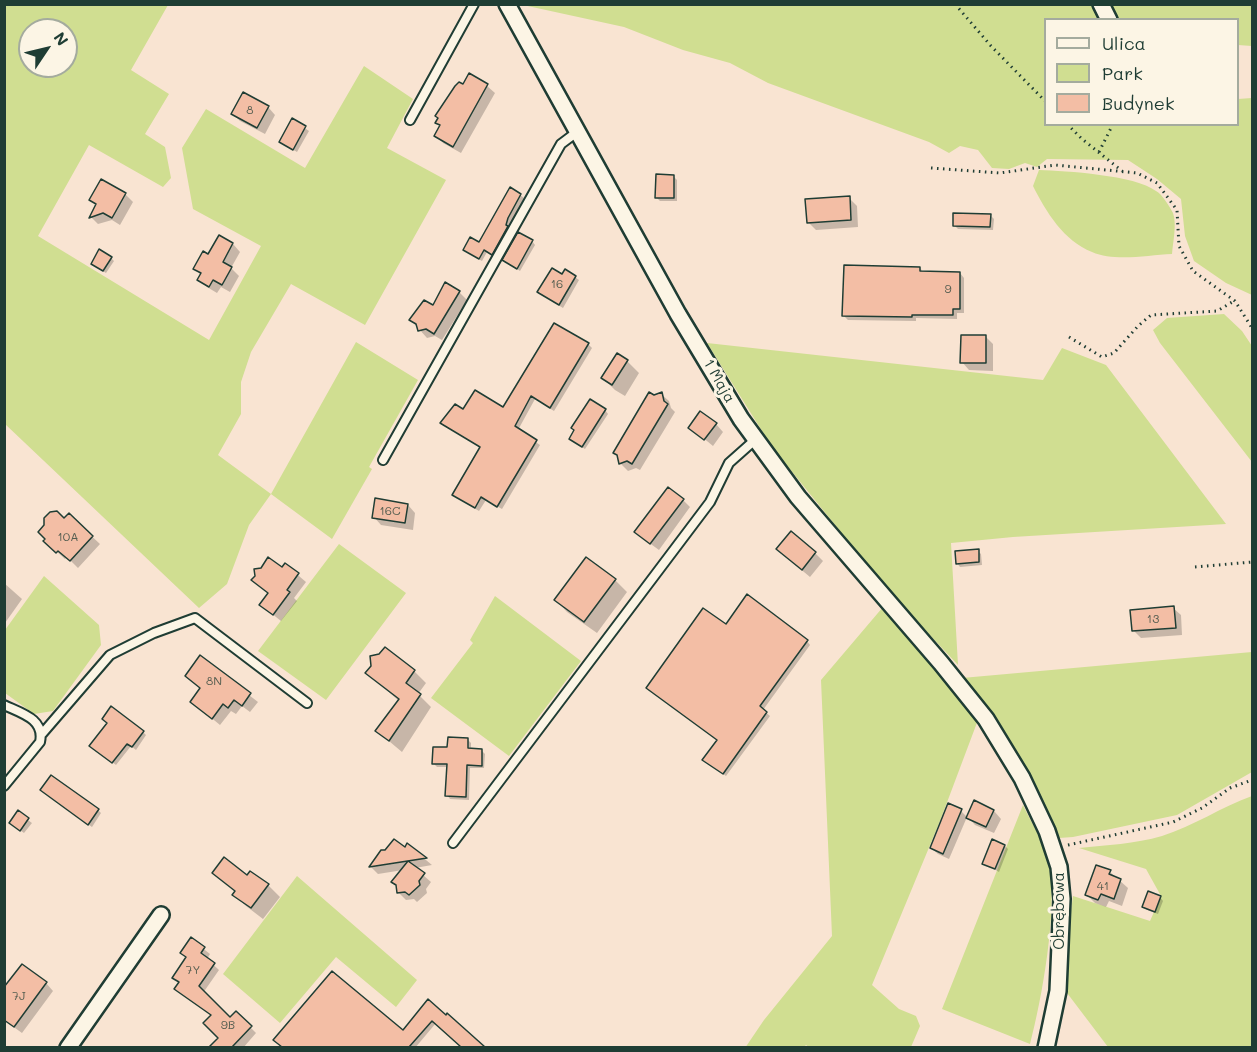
<!DOCTYPE html>
<meta charset="utf-8">
<style>
body{margin:0}
#map{position:relative;width:1257px;height:1052px;overflow:hidden;background:#f9e4d2;font-family:Mali,sans-serif}
canvas{display:block}
.frame{position:absolute;inset:0;border:6px solid #1f3d34;pointer-events:none}
.legend{position:absolute;left:1044px;top:18px;width:195px;height:108px;box-sizing:border-box;background:#fcf5e5;border:2px solid #a4ab9e;margin:0;padding:8px 10px;list-style:none;font-size:18px;color:#1f3d34}
.legend li{display:flex;align-items:center;gap:12px;height:30px}
.legend b{width:30px;border:2px solid #a4ab9e}
.north{position:absolute;left:18px;top:18px;width:60px;height:60px;box-sizing:border-box;background:#fcf5e5;border:2px solid #a4ab9e;border-radius:50%;rotate:55deg;font-size:16px;font-weight:700;line-height:24px;text-align:center;color:#1f3d34}
.north::after{content:'';display:block;margin:auto;width:21px;height:27px;background:#1f3d34;clip-path:polygon(50% 0,100% 100%,50% 72%,0 100%)}
</style>
<div id="map">
<canvas width="1257" height="1052"></canvas>
<div class="frame"></div>
<ul class="legend">
<li><b style="height:8px;background:#fcf5e5"></b>Ulica</li>
<li><b style="height:16px;background:#d0de91"></b>Park</li>
<li><b style="height:16px;background:#f3bea5"></b>Budynek</li>
</ul>
<div class="north">N</div>
</div>
<script>
const context = document.querySelector('canvas').getContext('2d');
context.lineJoin = 'round';
function fill(path, color) { context.fillStyle = color; context.fill(path, 'evenodd'); }
function stroke(path, color, width, dash) { context.strokeStyle = color; context.lineWidth = width; context.lineCap = dash ? 'butt' : 'round'; context.setLineDash(dash || []); context.stroke(path); }
function write(font, color, halo, rows, align = 'center') {
  context.font = font + ' Mali,sans-serif'; context.lineWidth = 6; context.setLineDash([]); context.textBaseline = 'middle'; context.strokeStyle = halo; context.fillStyle = color; for (const [text, x, y, turn = 0] of rows) {
    context.save(); context.translate(x, y); context.rotate((+turn || 0) * Math.PI / 180); context.textAlign = isNaN(turn) ? turn : align; if (halo) context.strokeText(text, 0, 0); context.fillText(text, 0, 0); context.restore();
  }
}
fill(new Path2D(`
 M4,5H168L131,70L169,94L145,134L165,147L171,178L163,187L89,145L38,236L209,340L261,246L193,209L182,148L206,109L305,168L364,66L413,99L387,148L446,180L365,325L291,284L251,352L241,382V414L218,455L271,494L356,342L418,380L369,467L372,469L332,539L271,494L249,525L227,584L199,608L5,424ZM30,30H66V66H30Z
 M523,5H1098L1106,19L1046,20V124H1238V99L1252,98V295L1226,283L1194,261L1185,236L1181,199L1157,179L1128,160L1047,159L1037,167L1025,163L1009,169L992,168L978,150L960,146L949,153L929,142L768,83L730,63L683,50L624,27Z
 M1106,5H1252V46L1238,45V20L1115,19Z
 M1039,170C1066,171 1135,175 1156,191C1162,194 1170,207 1173,213C1177,224 1173,242 1172,254C1147,255 1115,262 1092,252C1064,241 1046,212 1033,186Z
 M1224,314L1242,331L1252,346V462L1160,343L1153,330L1167,318Z
 M707,343L1043,380L1062,348L1106,365L1226,524L1013,537L951,543L958,665L890,593L772,447Z
 M339,544L406,593L326,700L258,651Z
 M44,576L99,625L101,645L53,711L34,714L5,693V630Z
 M495,596L581,661L509,756L431,698L473,643L470,640Z
 M883,607L978,720L940,821L872,985L899,1009L916,1016L920,1026L911,1047L810,1048L806,1045L803,1048H745L764,1020L832,936L821,680Z
 M1252,652V772L1177,815L1073,837L1059,838L1055,835L1020,757L994,714L962,678Z
 M1252,796V1047H1108L1061,985L1073,896L1150,921L1161,896L1146,869L1079,848C1106,845 1135,844 1162,836C1194,826 1221,807 1252,796Z
 M1023,805C1032,824 1045,844 1049,865C1058,909 1042,999 1030,1044L942,1009Z
 M297,876L417,980L396,1007L336,957L280,1023L223,974Z`), '#d0de91');
fill(new Path2D(`
 M463,86H487L495,93L461,153L443,143L436,135L441,126L437,123L440,119L437,116L444,103L446,104Z
 M268,107L275,115L265,134L240,121L233,114Z
 M293,120L309,131L297,152L285,145Z
 M673,176L677,180V201H660L657,198Z
 M101,181L125,194L133,202L120,225L112,220L98,224L91,217L97,205L91,199Z
 M520,195L524,198L508,228L510,230L496,257L487,252L482,261L468,253L465,250L480,244Z
 M849,198L857,206L858,227L816,230L808,222Z
 M990,215L994,219L993,230L958,229L954,225Z
 M220,237L233,244L240,252L231,268L239,276L230,292L221,287L217,293L207,287L199,280L201,275L195,269L209,256Z
 M532,241L535,245L520,271L504,260Z
 M111,258L114,261L106,273L96,267Z
 M920,268L924,273H960L964,278V313H957V319L916,318V321L848,320L843,315Z
 M566,271L579,280L563,308L542,295Z
 M446,284L459,292L467,300L442,340L435,336L427,338L411,320L433,307Z
 M986,337L993,344V371L969,370L962,362Z
 M588,344L592,348L554,411L535,399L518,430L540,445L502,509L486,500L479,511L457,498L454,495L481,448L446,426L464,411L504,409Z
 M627,361L639,373L625,396L615,390L603,378Z
 M661,394L669,401L671,408L675,412L640,470L636,468L628,471L620,463L654,397Z
 M605,410L608,414L585,449L570,439L576,431Z
 M716,424L723,432L713,446L690,427Z
 M683,500L690,507L659,550L644,539Z
 M408,505L415,513L413,530L381,525L374,517Z
 M69,515L100,544L78,568L67,557L65,559L45,541L46,525L65,520Z
 M978,551L981,554L982,565L960,567L957,563Z
 M815,553L823,561L810,577L786,557Z
 M586,559L615,580L627,592L597,633L567,612L556,600Z
 M286,565L306,582L294,598L297,601L281,621L261,605Z
 M4,583L22,599L5,623L4,622Z
 M1173,608L1181,615L1182,635L1141,638L1133,630Z
 M726,626L807,641L810,645L763,710L770,716L726,776L708,763L718,740Z
 M385,649L414,671L426,683L418,694L431,707L402,752L377,731L399,701L367,673Z
 M200,657L258,702L250,712L242,706L236,714L231,711L220,725L192,702L201,689Z
 M143,732L146,735L136,750L131,746L116,765L95,749Z
 M467,739L471,743V750H481L485,754L484,768H470L469,800L450,799L447,795L448,767H437L433,763L449,749Z
 M45,794L98,810L101,813L92,827Z
 M961,811L967,817L949,859L938,854L931,848Z
 M994,811L1001,819L994,833L975,825L968,817Z
 M18,813L32,823L24,833L14,826Z
 M408,845L432,865L415,868L431,882L426,889L427,893L417,902L414,899L406,900L398,892L403,870L378,874L371,867L382,852L405,849Z
 M1005,846L1008,849L999,872L984,863Z
 M1110,872L1128,888L1122,906L1109,901L1106,907L1095,903L1087,895Z
 M214,873L248,877L268,885L280,897L263,919L246,906L234,894L236,892Z
 M1160,897L1163,901L1158,914L1147,910L1143,907Z
 M191,939L210,954L207,959L219,970L203,993L230,1019L236,1013L256,1033L243,1048H211L220,1038L212,1016L176,989L180,983L174,978L187,958Z
 M46,983L53,991L22,1033L4,1020Z
 M429,1001L446,1017L448,1015L483,1048H463L436,1023L415,1048H284L276,1040L403,1032Z`), '#0003');
const building = new Path2D(`
 M469,73L488,84L453,147L434,136L440,125L435,123L438,118L435,116L455,86L459,82L463,84Z
 M243,92L269,106L257,128L231,114Z
 M292,118L306,126L293,150L279,142Z
 M656,174L674,175V198H655Z
 M101,179L126,193L112,218L103,213L89,218L96,204L89,200Z
 M510,187L521,194L508,218L506,225L508,226L492,255L484,250L479,259L463,250L470,237L479,242Z
 M850,196L851,220L807,223L805,199Z
 M953,213L991,214L990,227L953,226Z
 M518,232L533,240L517,269L502,260Z
 M219,235L233,243L223,262L232,267L222,285L213,280L209,287L197,280L201,273L193,269L203,251L208,254Z
 M99,249L112,257L103,271L91,264Z
 M844,265L920,267V271L960,272V309H953V315H912V317L842,316Z
 M552,268L562,274L565,269L576,276L559,305L537,292Z
 M445,282L460,291L434,334L426,329L418,331L416,324L409,320L424,300L433,305Z
 M554,323L589,343L550,408L531,396L515,426L537,440L497,507L481,497L475,508L452,495L480,447L440,423L455,404L463,409L475,390L503,407Z
 M961,335H986V363H960Z
 M617,353L628,360L612,385L601,378Z
 M649,392L654,395L662,392L664,401L668,404L632,464L627,461L619,464L617,455L613,453Z
 M590,399L606,409L582,447L569,439L574,430L571,428Z
 M700,411L717,423L704,440L688,428Z
 M668,487L684,499L650,544L634,532Z
 M375,498L408,504L405,523L372,518Z
 M57,511L64,518L69,513L93,536L70,561L58,551L56,553L43,541L45,539L38,532L44,525V518L50,512Z
 M791,531L816,552L802,570L776,549Z
 M979,549V562L956,564L955,551Z
 M268,557L282,567L285,563L299,573L287,590L290,592L273,615L259,605L268,593L251,580L255,576L254,569L261,568Z
 M586,557L616,579L584,622L554,600Z
 M747,594L808,640L760,706L767,712L723,774L702,760L717,740L646,688L703,608L726,624Z
 M1174,606L1176,628L1132,631L1130,610Z
 M385,647L415,670L406,683L421,694L389,741L375,731L399,699L365,673L371,666L370,656L379,654Z
 M200,655L251,693L242,706L234,700L228,708L223,704L212,719L190,702L200,688L185,676Z
 M111,706L144,731L132,747L127,744L112,763L89,746L107,723L102,719Z
 M448,737L468,738V748L482,749V766L467,765L466,797L445,796L447,764H432L433,747H447Z
 M51,775L99,809L88,825L40,790Z
 M974,800L994,810L986,827L966,818Z
 M948,803L962,809L943,854L930,848Z
 M18,810L29,818L20,831L9,823Z
 M394,839L405,847L407,843L427,858L369,867L381,850H385Z
 M992,839L1005,845L995,869L982,864Z
 M224,857L247,875L250,871L269,884L251,908L232,895L235,891L212,873Z
 M408,861L425,873L419,881L420,885L409,895L405,892L397,893L396,885L391,882Z
 M1096,865L1111,870L1109,874L1121,879L1114,899L1101,894L1098,900L1085,895Z
 M1148,891L1161,896L1155,912L1142,907Z
 M191,937L205,947L201,953L215,963L199,986L230,1017L236,1011L252,1026L232,1047H209L218,1038L203,1023L211,1015L174,989L179,982L172,978L186,957L180,953Z
 M22,964L47,982L14,1027L4,1020V987Z
 M332,971L403,1030L428,999L446,1015L447,1013L485,1047H461L432,1021L409,1047H282L273,1040Z`);
fill(building, '#f3bea5');
stroke(building, '#1f3d34', 1.5);
const service = new Path2D(`
 M410,120L474,4
 M383,460L561,144L577,132
 M4,705C21,713 45,719 40,742L4,786
 M41,735L110,655L154,633L195,618L307,703
 M453,843L710,502L729,463L756,439`);
const minor = new Path2D(`
 M507,4L678,314L741,419L798,497L941,663L986,719L1022,778L1047,831L1059,867L1062,899L1058,991L1046,1048
 M1101,4L1109,20
 M68,1048L161,915`);
stroke(service, '#1f3d34', 12);
stroke(minor, '#1f3d34', 20);
stroke(new Path2D(`
 M955,4L991,46L1046,102
 M1067,124L1082,139L1122,171
 M1099,152L1113,124
 M931,168L1000,173L1055,165L1137,173L1157,183L1177,210L1179,246L1193,271L1235,301L1252,328
 M1069,337L1102,357L1114,353L1138,326L1151,315L1217,311L1234,301
 M1195,567L1252,562
 M1068,845L1173,822L1202,808L1230,788L1252,780`), '#1f3d34', 3, [1.5, 4.5]);
stroke(service, '#fcf5e5', 8);
stroke(minor, '#fcf5e5', 15);
write('12px', '#545d50', null, [
 ["8",250,110],
 ["16",557,284],
 ["9",948,289],
 ["16C",390,511],
 ["10A",68,537],
 ["13",1153,619],
 ["8N",214,681],
 ["41",1103,886],
 ["7Y",193,970],
 ["7J",19,996],
 ["9B",228,1025]
]);
write('15px', '#1f3d34', '#fcf5e5', [
 ["1 Maja",719,381,60],
 ["Obrębowa",1059,911,-90]
]);
</script>
